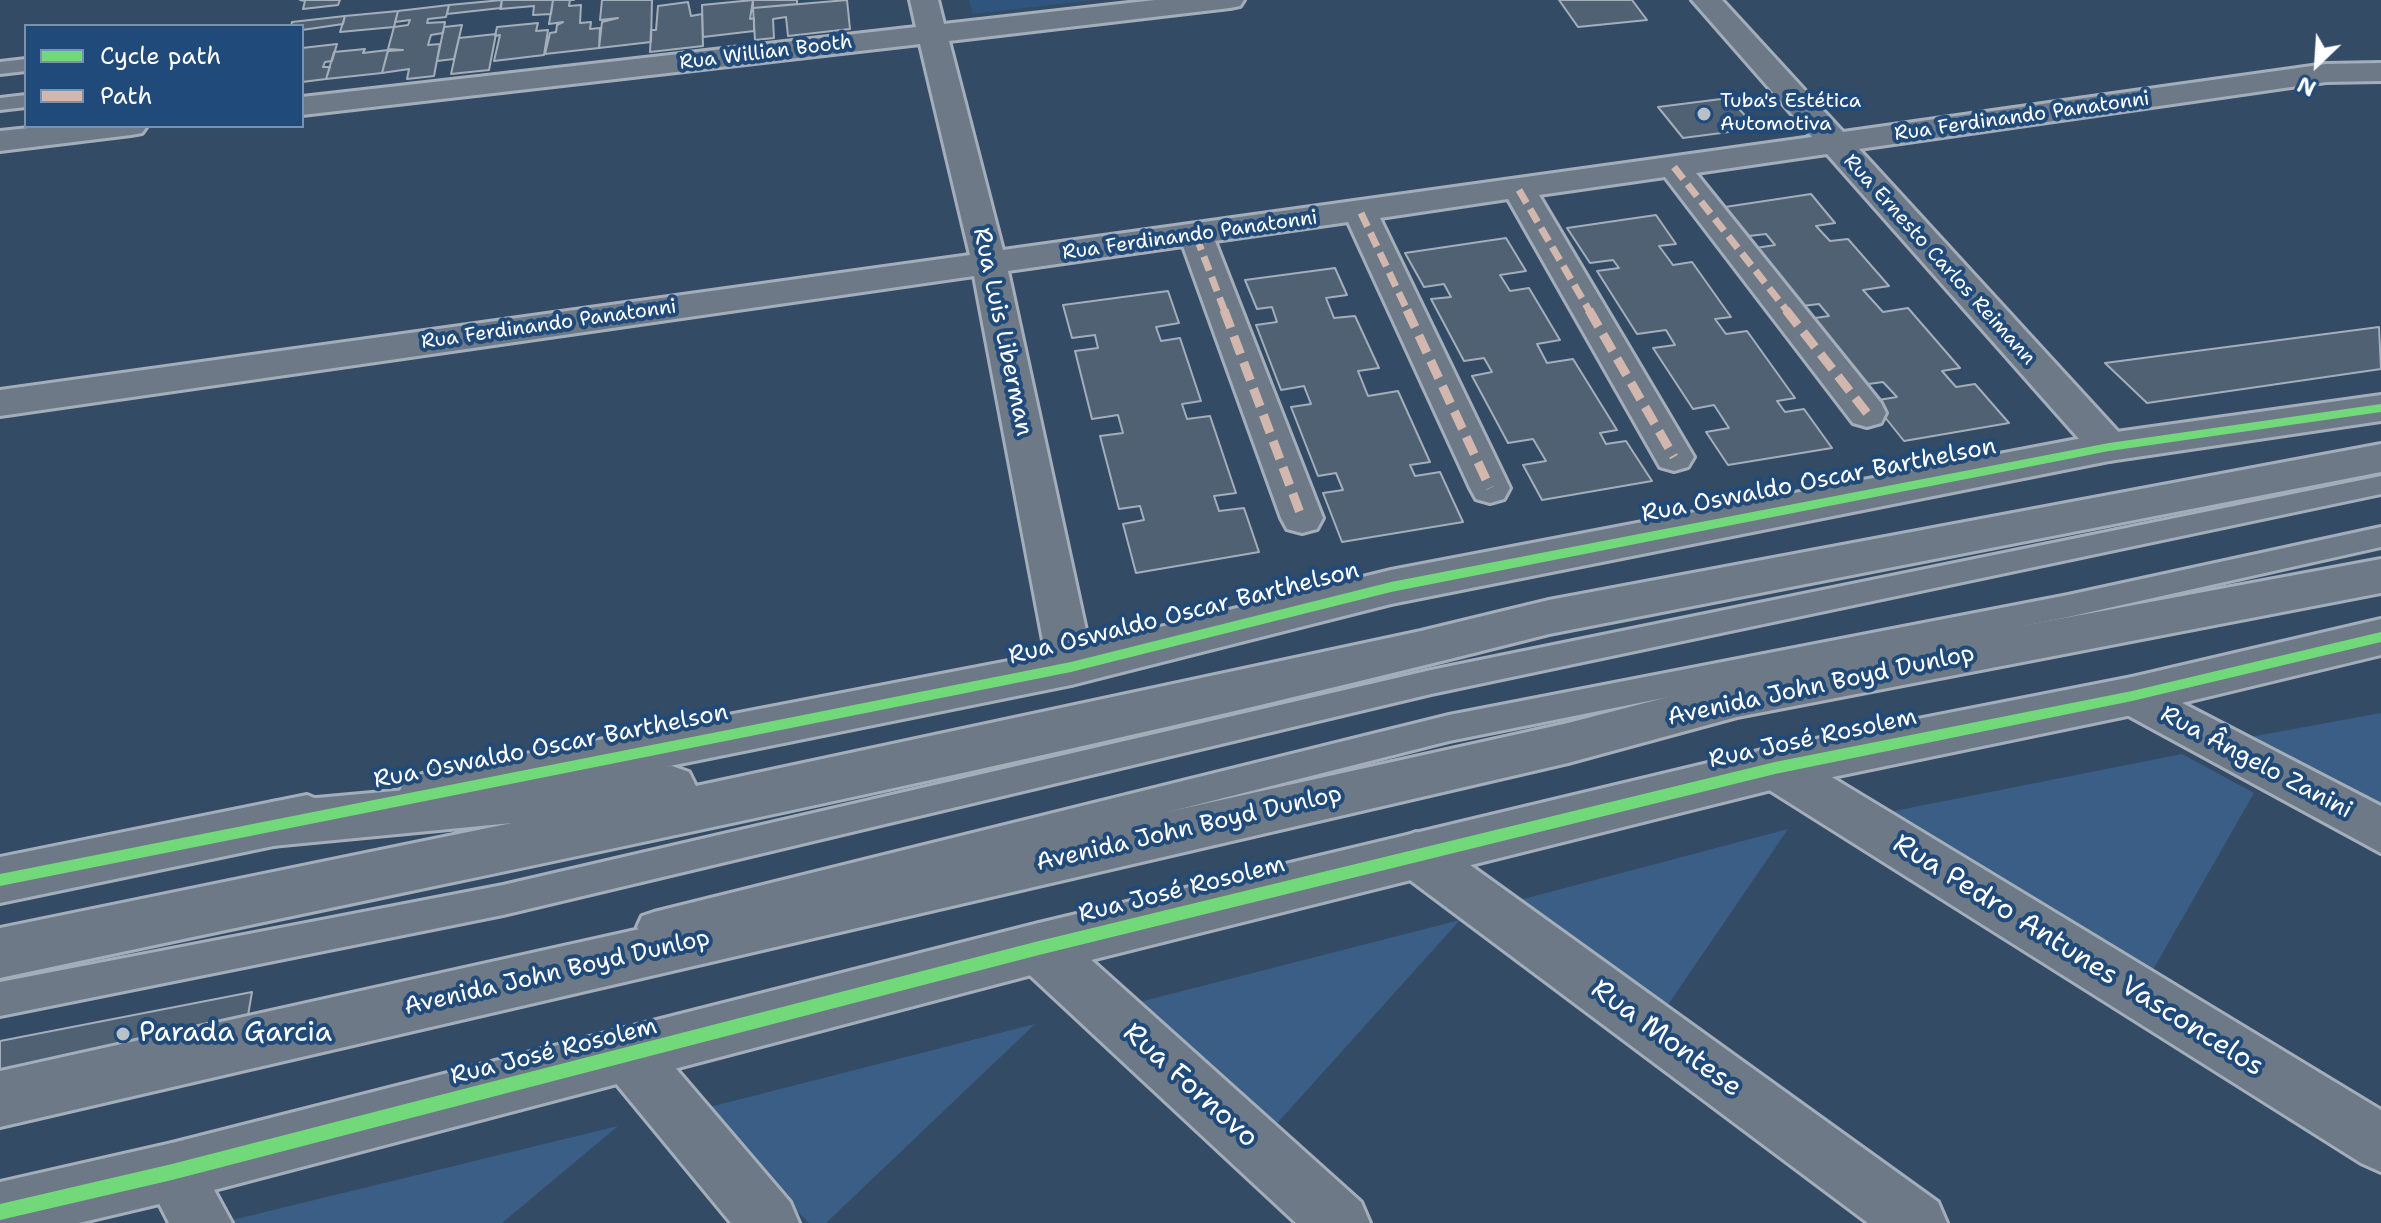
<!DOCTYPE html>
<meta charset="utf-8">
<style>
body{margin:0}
#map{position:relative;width:2381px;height:1223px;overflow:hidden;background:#344b65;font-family:"Shantell Sans",sans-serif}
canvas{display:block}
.legend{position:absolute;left:24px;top:24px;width:280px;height:104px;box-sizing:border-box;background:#1f4a7a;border:2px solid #7992af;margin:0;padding:10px 14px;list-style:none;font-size:24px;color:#fff}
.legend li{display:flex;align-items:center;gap:16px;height:40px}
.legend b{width:40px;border:2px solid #7992af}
.north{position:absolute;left:2277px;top:24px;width:80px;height:80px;-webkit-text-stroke:6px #1f4a7a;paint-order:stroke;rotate:205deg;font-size:22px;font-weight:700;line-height:32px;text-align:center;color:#fff}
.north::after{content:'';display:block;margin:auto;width:28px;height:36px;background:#fff;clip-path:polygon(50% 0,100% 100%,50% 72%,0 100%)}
</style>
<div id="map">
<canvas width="2381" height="1223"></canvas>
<ul class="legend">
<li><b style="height:10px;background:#71d979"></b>Cycle path</li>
<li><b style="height:10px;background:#d1b7ad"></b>Path</li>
</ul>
<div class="north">N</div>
</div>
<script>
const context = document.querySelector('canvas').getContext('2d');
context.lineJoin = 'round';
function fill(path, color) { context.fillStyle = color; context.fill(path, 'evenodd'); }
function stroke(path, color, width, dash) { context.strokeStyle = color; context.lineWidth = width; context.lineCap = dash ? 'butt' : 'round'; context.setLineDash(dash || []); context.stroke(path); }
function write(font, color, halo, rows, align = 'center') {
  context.font = font + ' "Shantell Sans",sans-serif'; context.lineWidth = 8; context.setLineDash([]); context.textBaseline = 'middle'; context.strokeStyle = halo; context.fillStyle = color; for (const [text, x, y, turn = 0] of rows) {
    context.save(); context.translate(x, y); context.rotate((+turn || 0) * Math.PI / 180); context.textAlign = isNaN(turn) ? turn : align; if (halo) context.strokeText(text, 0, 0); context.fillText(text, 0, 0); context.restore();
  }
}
fill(new Path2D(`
 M969,0H1094L973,14Z`), '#2f557f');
fill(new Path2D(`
 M2381,713V816L2239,739Z
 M2182,754L2254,793L2146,982L1869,816Z
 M1788,829L1663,1012L1508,903Z
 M1460,920L1272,1129L1124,1006Z
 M1035,1024L826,1223H809L698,1110Z
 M618,1126L502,1223H220Z`), '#3b5e86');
const building = new Path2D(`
 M300,0H340L338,5L303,9L305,1Z
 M502,0H553L551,14L533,15L534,6L500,9Z
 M502,0L501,8L447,14L449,5Z
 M553,0H574H570L569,6L581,5L580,23L591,22L590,29L600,28L599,48L545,54L550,33L556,32L557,25L563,22L549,24Z
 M602,0H652L651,42L599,48L602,22L618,18L600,20Z
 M753,0H797V4L753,8Z
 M753,0L750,19L754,18V31L703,37L702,5Z
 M847,0L850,29L788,36L786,17L773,19L774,38L755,40L753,8Z
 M1559,0H1632L1647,20L1578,27Z
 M688,2L691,16L702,14L703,46L650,52L651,30H656L658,6Z
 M449,5L446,17L428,19L427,23L445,22L443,33L431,35L428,45L440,44L434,76L407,79L409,69L382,73L388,51L403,50L388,49L394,27L408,25L410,20L395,22L398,11Z
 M398,11L394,27L340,32L345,16Z
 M345,16L343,24L302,30V26H291L292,22Z
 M538,23L536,31L548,30L544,55L494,61L500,35L495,36L497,27Z
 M462,25L454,59L437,61L444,27Z
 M496,34L489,70L451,74L459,38Z
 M337,44L332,61L325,62L323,67H330L326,79L302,82V48Z
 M365,49L363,53L388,50L382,73L326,79L334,52Z
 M1729,98L1751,122L1744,130L1683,138L1658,107Z
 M1811,194L1835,223L1816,226L1830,241L1848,239L1889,286L1863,290L1883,312L1908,308L1960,368L1942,371L1956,387L1975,384L2009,423L1904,441L1872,401L1897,397L1883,382L1861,385L1808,319L1829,316L1819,304L1802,306L1756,248L1775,245L1766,234L1749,236L1725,207Z
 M1656,215L1676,244L1659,246L1673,265L1692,262L1731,317L1715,319L1726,334L1747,331L1795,398L1777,401L1785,412L1804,409L1832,448L1728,465L1706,432L1729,428L1714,405L1693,409L1653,348L1675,345L1666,330L1637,334L1597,271L1619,268L1613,260L1590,263L1567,228Z
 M1506,238L1526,271L1500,275L1510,291L1529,288L1560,340L1537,344L1547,363L1573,359L1617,430L1600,433L1606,444L1626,441L1652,481L1542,500L1523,465L1546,461L1533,439L1508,443L1472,376L1492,372L1484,358L1464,361L1431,299L1451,297L1444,284L1424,287L1405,253Z
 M1335,268L1347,295L1326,298L1334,318L1355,316L1379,368L1358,371L1368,396L1398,391L1430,462L1410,465L1415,476L1440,472L1463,522L1342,542L1323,493L1343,490L1336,473L1318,476L1291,407L1311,404L1304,386L1281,390L1256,325L1277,322L1272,307L1257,309L1245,280Z
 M1168,291L1179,323L1156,327L1161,341L1180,338L1201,401L1182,404L1187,419L1210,416L1236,493L1214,496L1219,511L1244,508L1259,552L1136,573L1123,524L1144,520L1140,506L1119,509L1100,436L1123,433L1118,415L1092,419L1075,351L1098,348L1095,335L1072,338L1063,305Z
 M2379,327L2381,369L2147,403L2105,363Z
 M252,992L246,1027L0,1075V1041Z`);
fill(building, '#506174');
stroke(building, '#a4aeba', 2);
const service = new Path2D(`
 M26,59V71L0,74V62Z
 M26,95V107L0,110V98Z
 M2381,476V494L1431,694L503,915L0,1016V982L503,885L1431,670Z
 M2381,527V547L2068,617L1449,741L654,942L642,938L637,927L642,916L654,912L1449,715L2068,595Z`);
const minor = new Path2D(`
 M910,0H938L944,24L1155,0H1244L1240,6L1230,8L949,41L1003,250L1812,137L1692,0H1722L1843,132L2326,64L2381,63V81L2326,82L1859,149L2123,437L2129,447L2123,457L2109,461L2095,457L1827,154L1696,173L1881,403L1886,413L1881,423L1867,427L1853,423L1665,177L1539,195L1694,457L1688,467L1674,471L1660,467L1508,199L1380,218L1510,488L1504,499L1490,503L1476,499L1470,488L1348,222L1215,241L1323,518L1317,529L1302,533L1287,529L1281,518L1183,246L1008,271L1094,667L1087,680L1071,685L1055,680L1048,667L974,276L0,416V390L970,255L920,44L302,115V97L916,27Z
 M48,126H147L142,133L131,135L0,151V131Z
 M2132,677L2381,806V853L2116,709L2109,696L2116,683Z
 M1775,747L1792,753L2381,1110V1172L2361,1163L1758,783L1751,768L1758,753Z
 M1416,832L1434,839L1938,1202L1947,1223H1868L1398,871L1391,855L1398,839Z
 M1039,923L1058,930L1361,1202L1370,1223H1296L1020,966L1013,948L1020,930Z
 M629,1028L649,1037L790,1202L799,1223H731L609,1075L601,1056L609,1037Z
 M172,1143L193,1151L232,1223H169L143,1172L151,1151Z`);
const tertiary = new Path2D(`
 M2381,395V421L2109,461L1391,604L1071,685L422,816L405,810L398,795L405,780L422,774L1071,649L1391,570L2109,433Z
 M2381,619V655L2132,715L1775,789L1039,973L172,1201L79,1223H0V1182L172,1143L1039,923L1775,747L2132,677Z
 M307,795L324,802L332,817L324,832L307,839L0,903V857Z`);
const primary = new Path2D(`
 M2381,444V472L1549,634C1037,765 517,867 0,978V928L512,823L272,846L255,839L247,824L255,809L272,802L672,766L689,772L696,786L1421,631L1549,600Z
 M2381,559V593L1737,717L1568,763L0,1127V1071L1568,723L1737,679Z`);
stroke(service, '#a4aeba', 6);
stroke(minor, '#a4aeba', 6);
stroke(tertiary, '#a4aeba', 6);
stroke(primary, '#a4aeba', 6);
fill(service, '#6d7986');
fill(minor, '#6d7986');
fill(tertiary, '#6d7986');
fill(primary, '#6d7986');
stroke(new Path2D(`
 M1674,167L1788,312
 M1519,190L1590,312
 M1361,213L1408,312
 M1196,236L1225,312`), '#d1b7ad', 7, [15, 7]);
stroke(new Path2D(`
 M1224,310L1302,518
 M1407,310L1490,488
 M1589,310L1674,457
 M1786,310L1867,413`), '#d1b7ad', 9, [19, 9]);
fill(new Path2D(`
 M2381,404V412L2109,451L1391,592L1071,672L0,886V874L1071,662L1391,582L2109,443Z
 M2381,632V642L2132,701L1775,774L1039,955L172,1180L0,1220V1204L172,1164L1039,941L1775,762L2132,691Z`), '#71d979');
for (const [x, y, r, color] of [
 [1704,114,8,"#b8c0c9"],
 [123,1034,8,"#b8c0c9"]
]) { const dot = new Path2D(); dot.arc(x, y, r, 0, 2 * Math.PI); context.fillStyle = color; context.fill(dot); stroke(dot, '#1f4a7a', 3); }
write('20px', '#fff', '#1f4a7a', [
 ["Rua Willian Booth",766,53,-7],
 ["Rua Ferdinando Panatonni",2022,117,-8],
 ["Rua Ferdinando Panatonni",1190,236,-8],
 ["Rua Ernesto Carlos Reimann",1939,260,48],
 ["Rua Ferdinando Panatonni",549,325,-8]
]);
write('20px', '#fff', '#1f4a7a', [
 ["Tuba's Estética",1720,102],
 ["Automotiva",1720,125]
], 'left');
write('24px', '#fff', '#1f4a7a', [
 ["Rua Luis Liberman",1002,332,78],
 ["Rua Oswaldo Oscar Barthelson",1819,481,-11],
 ["Rua Oswaldo Oscar Barthelson",1184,614,-14],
 ["Avenida John Boyd Dunlop",1821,686,-12],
 ["Rua José Rosolem",1813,739,-12],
 ["Rua Oswaldo Oscar Barthelson",551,747,-11],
 ["Rua Ângelo Zanini",2256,763,28],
 ["Avenida John Boyd Dunlop",1189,829,-13],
 ["Rua José Rosolem",1182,890,-14],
 ["Avenida John Boyd Dunlop",557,973,-13],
 ["Rua José Rosolem",554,1052,-14]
]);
write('28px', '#fff', '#1f4a7a', [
 ["Rua Pedro Antunes Vasconcelos",2078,956,32],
 ["Rua Montese",1666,1039,36],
 ["Rua Fornovo",1190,1086,42]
]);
write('28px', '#fff', '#1f4a7a', [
 ["Parada Garcia",139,1034]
], 'left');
</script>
